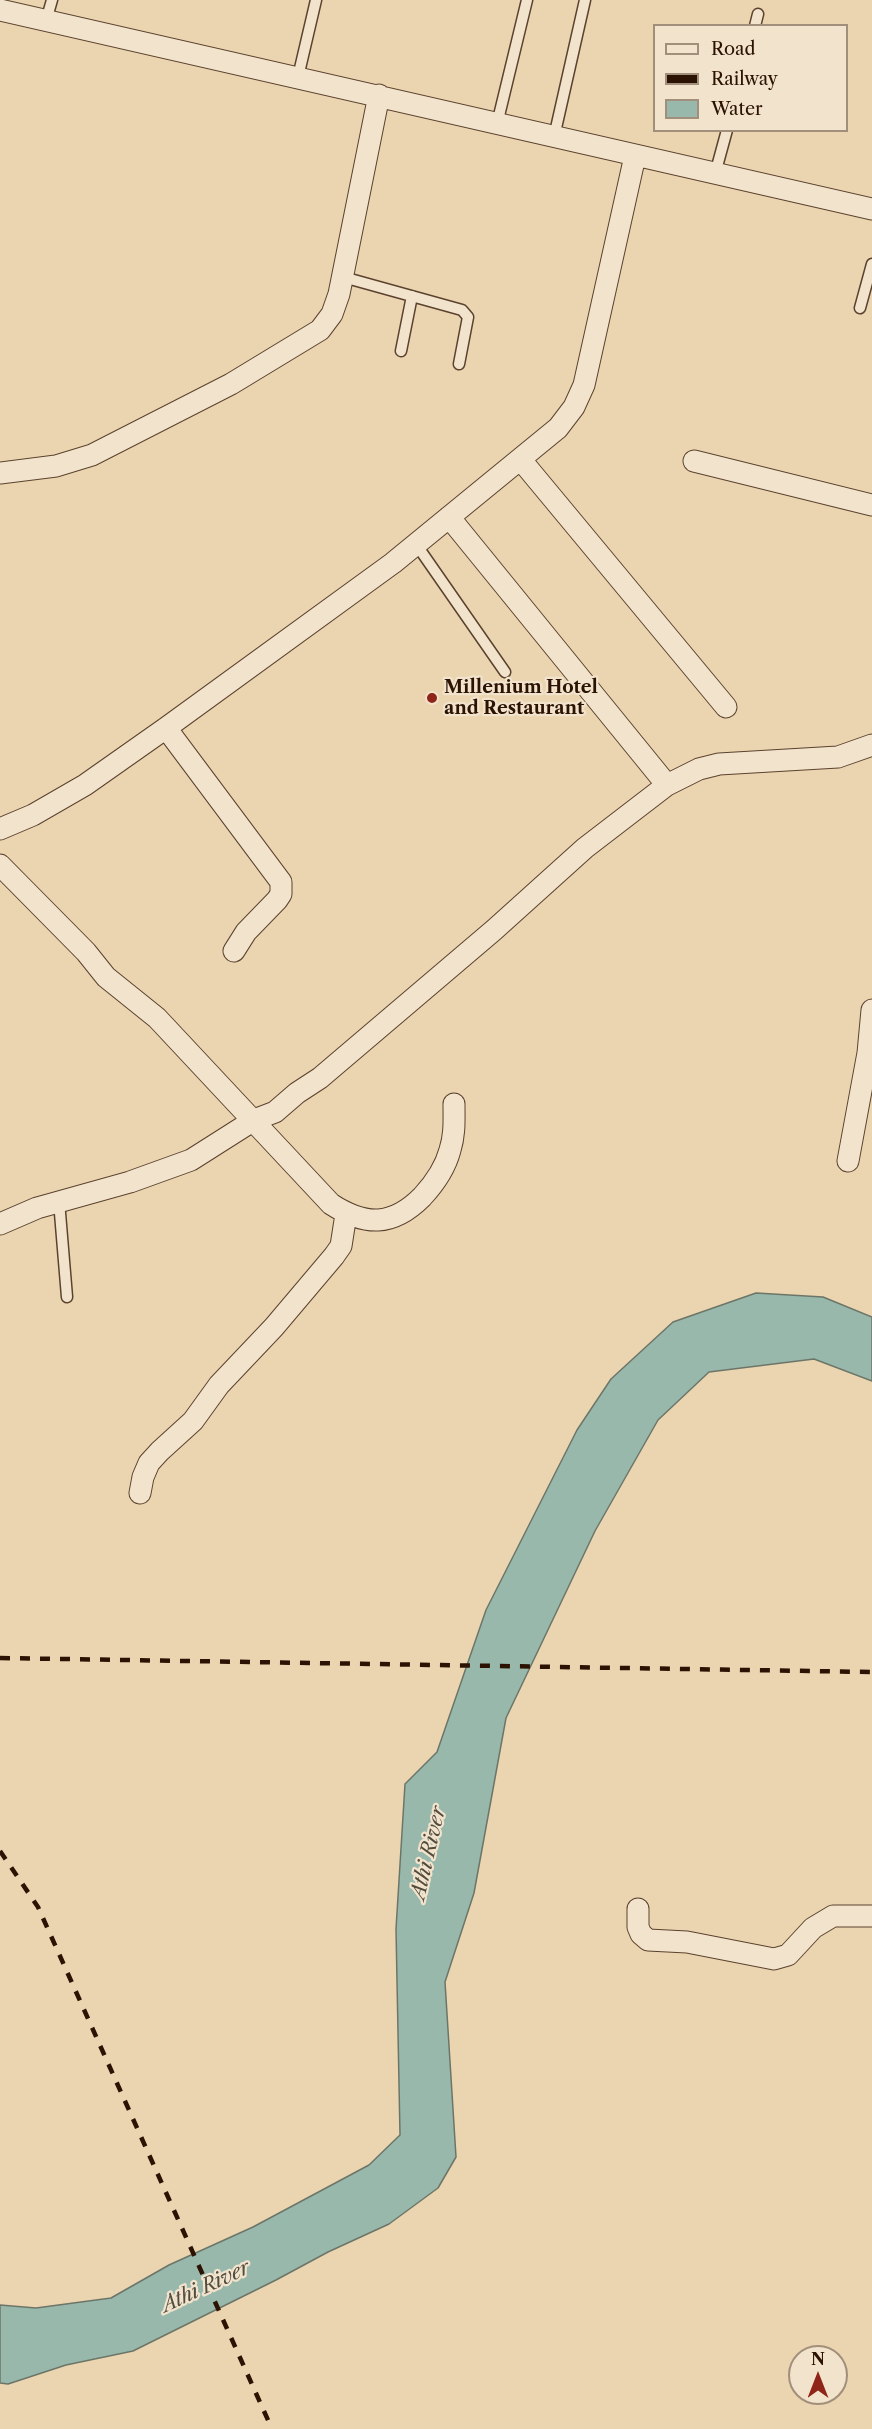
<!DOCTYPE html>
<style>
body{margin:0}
#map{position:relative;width:872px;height:2429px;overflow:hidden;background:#ebd4b0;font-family:"Libre Caslon Text",serif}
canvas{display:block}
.legend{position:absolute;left:653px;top:24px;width:195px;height:108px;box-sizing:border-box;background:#f2e3cc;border:2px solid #a28f7b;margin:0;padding:8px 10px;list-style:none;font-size:18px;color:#2b1202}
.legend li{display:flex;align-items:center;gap:12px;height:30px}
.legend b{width:30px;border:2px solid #a28f7b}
.north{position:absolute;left:788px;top:2345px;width:60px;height:60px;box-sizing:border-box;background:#f2e3cc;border:2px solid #a28f7b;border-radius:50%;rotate:0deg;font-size:16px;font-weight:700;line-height:24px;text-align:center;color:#2b1202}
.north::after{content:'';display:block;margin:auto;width:21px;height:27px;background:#8f2418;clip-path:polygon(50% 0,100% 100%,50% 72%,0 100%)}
</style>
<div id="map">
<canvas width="872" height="2429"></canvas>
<ul class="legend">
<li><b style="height:8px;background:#f2e3cc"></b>Road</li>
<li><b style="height:8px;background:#2b1202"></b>Railway</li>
<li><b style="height:16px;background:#98b8ac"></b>Water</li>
</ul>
<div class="north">N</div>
</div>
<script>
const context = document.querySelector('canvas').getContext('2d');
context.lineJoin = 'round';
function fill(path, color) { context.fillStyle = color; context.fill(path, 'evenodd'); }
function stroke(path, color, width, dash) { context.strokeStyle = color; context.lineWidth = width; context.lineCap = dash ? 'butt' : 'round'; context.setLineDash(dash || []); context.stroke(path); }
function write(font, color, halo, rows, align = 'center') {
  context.font = font + ' "Libre Caslon Text",serif'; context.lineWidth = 4.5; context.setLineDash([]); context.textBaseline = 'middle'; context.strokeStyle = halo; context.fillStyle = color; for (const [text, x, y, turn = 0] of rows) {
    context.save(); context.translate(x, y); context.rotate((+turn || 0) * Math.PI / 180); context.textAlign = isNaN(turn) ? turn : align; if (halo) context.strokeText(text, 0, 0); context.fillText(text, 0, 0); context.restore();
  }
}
const water = new Path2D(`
 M756,1293L823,1297L872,1317V1381L814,1359L709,1372L658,1420L595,1531L506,1718L474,1893L445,1982L456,2157L438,2188L389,2224L328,2252L276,2280L133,2351L66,2365L8,2384L0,2383V2305L36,2308L111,2298L169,2265L253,2227L369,2165L400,2135L396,1929L405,1784L437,1752L486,1610L577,1430L611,1379L673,1322Z`);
fill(water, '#98b8ac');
stroke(water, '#6c7668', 1.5);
const lane = new Path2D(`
 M46,21L52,0
 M755,26L758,14
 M298,77L316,0
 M497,124L527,0
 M554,137L585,0
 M715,174L727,130
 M343,277L462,310L468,317L459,364
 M860,308L872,264
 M401,351L412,296
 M416,544L505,672
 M59,1201L67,1297`);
const street = new Path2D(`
 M0,10L872,209
 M521,460L726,707
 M694,461L872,505
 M0,473L56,466L92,455L231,384L320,330L332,314L339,294L379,95
 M449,517L667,785
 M166,728L281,882V894L277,900L246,932L234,951
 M0,829L33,815L85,785L166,728L393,563L558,428L574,407L584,385L635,156
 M0,865L86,952L106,977L157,1018L331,1204C365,1226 392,1227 422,1197C435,1183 445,1169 450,1150C455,1134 454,1120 454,1104
 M848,1161L868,1053L872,1010
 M0,1224L37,1208L130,1182L191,1160L254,1120L275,1112L297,1093L320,1078L494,930L585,848L667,785L699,769L719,764L838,757L872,745
 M140,1493L143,1477L149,1463L160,1451L193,1421L219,1385L274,1327L334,1256L341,1246L346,1214
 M638,1909V1927L641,1934L648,1940L687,1942L774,1959L788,1955L813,1928L833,1916H872`);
stroke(lane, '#5b422e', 13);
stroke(street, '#5b422e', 23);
stroke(lane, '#f2e3cc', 10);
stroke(street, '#f2e3cc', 21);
stroke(new Path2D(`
 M0,1658L872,1672
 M0,1851L38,1907L272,2429`), '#2b1202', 4.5, [10, 10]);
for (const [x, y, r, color] of [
 [432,698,6,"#8f2418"]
]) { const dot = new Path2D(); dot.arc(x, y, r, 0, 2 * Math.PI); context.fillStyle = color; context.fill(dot); stroke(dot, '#f2e3cc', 2); }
write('bold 18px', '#2b1202', '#f2e3cc', [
 ["Millenium Hotel",444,688],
 ["and Restaurant",444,709]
], 'left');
write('italic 20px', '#514c3e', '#f2e3cc', [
 ["Athi River",429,1853,-77],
 ["Athi River",206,2287,-25]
]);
</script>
